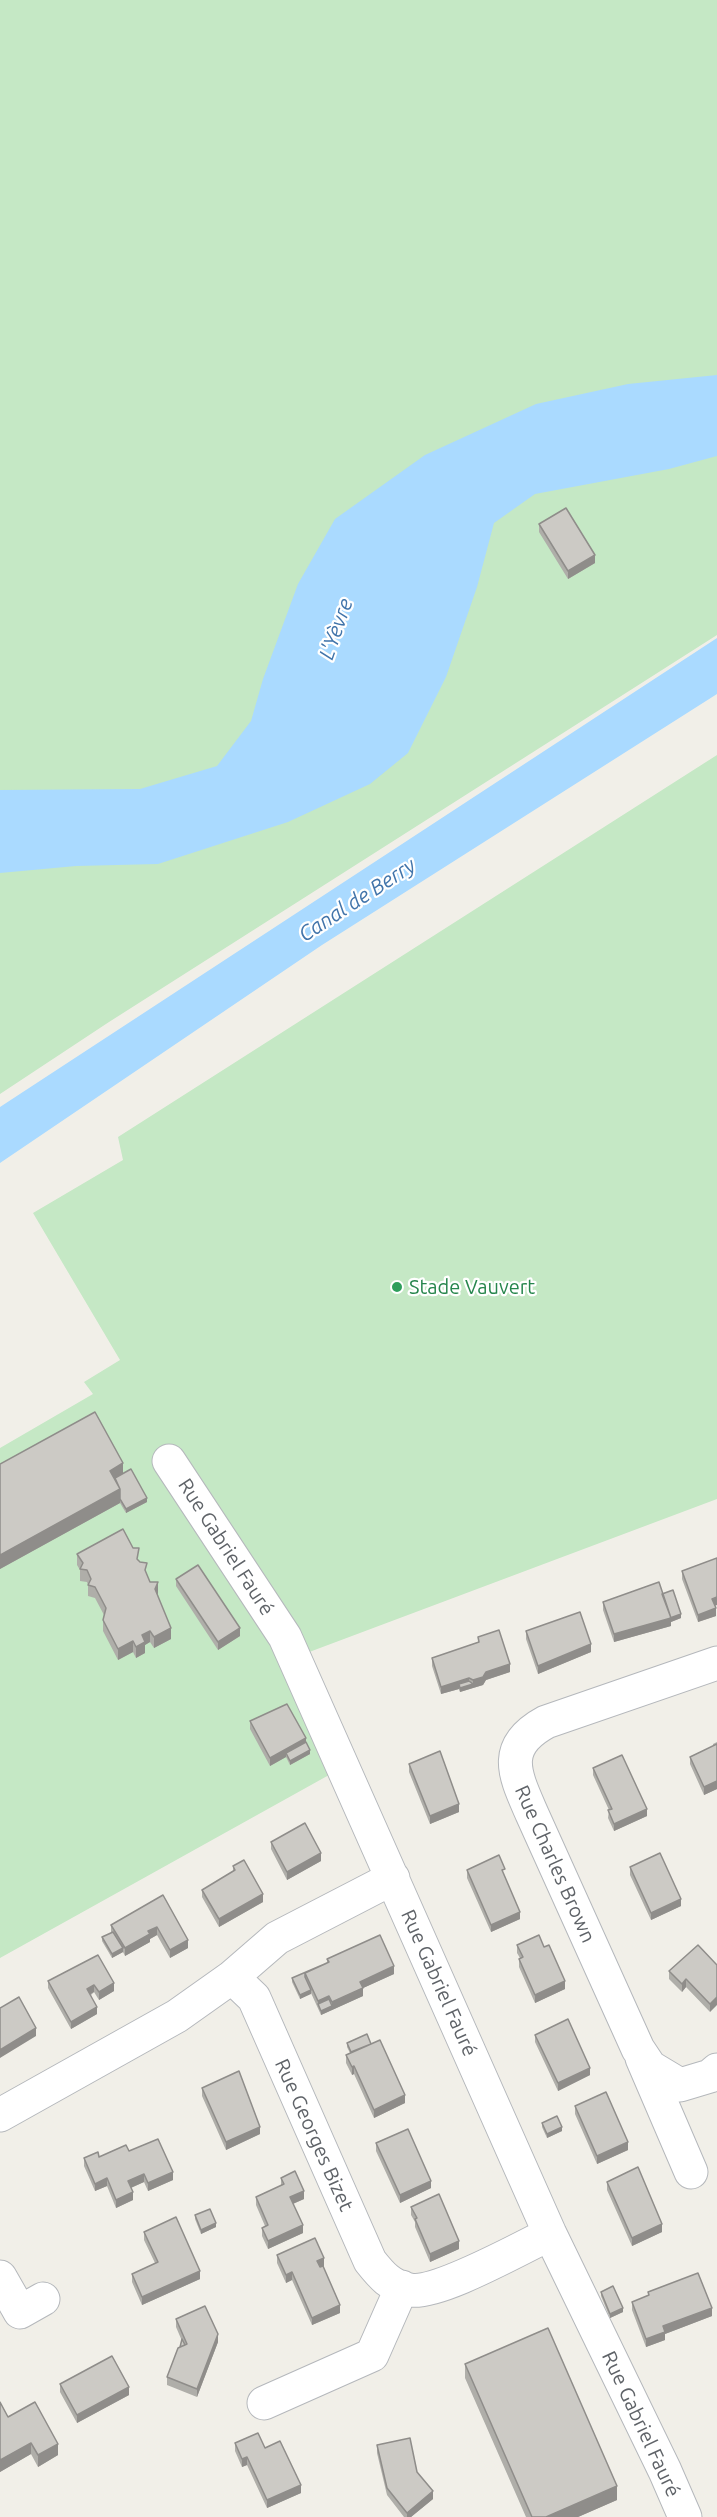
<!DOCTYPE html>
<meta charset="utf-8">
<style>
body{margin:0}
canvas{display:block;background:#f1efe8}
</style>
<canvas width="717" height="2517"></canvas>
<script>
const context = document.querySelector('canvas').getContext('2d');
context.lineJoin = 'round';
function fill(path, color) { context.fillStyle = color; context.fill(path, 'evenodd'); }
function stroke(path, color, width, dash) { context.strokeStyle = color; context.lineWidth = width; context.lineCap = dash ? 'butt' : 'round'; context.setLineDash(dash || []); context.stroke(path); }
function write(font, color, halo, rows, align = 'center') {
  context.font = font + ' Ubuntu,sans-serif'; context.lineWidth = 4.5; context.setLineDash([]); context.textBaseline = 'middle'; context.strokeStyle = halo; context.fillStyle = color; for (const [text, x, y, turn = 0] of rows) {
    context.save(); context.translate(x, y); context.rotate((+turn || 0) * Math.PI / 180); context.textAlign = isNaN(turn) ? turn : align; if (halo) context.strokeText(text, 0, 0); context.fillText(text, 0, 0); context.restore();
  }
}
fill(new Path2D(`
 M0,0H717V635L109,1022L0,1094Z
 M717,755V1499L280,1663L329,1775L0,1958V1448L93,1394L84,1382L120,1360L33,1213L123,1160L118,1137Z`), '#c5e8c5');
fill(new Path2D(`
 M717,375V456L669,469L535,494L494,523L477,587L446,677L408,753L370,784L288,822L158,864L76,866L0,873V790L140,789L217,766L251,721L263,679L298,584L335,519L425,455L536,404L628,384Z
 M717,638V694L322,945L0,1163V1107Z`), '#aadaff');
const minor = new Path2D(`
 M169,1461L285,1637L550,2234L665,2471L685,2517
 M717,1663L546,1722C500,1747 515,1775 532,1814L638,2049L650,2067L680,2085L710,2076L717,2070
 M232,1977L254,1998L370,2261C381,2275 391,2287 410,2290C438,2295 520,2248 550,2234
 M642,2058L691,2172
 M0,2115L177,2016L232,1977L277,1938L393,1878
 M0,2277L20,2312L43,2299
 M264,2403L372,2355L402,2287`);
stroke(minor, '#b5b8bc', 35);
stroke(minor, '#fff', 33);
fill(new Path2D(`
 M539,524L595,563L568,579L539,532Z
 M0,1464L123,1474L147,1502L126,1513L120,1503L0,1569Z
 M77,1554L139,1561L150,1582L158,1593L157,1595L171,1639L154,1648L150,1642L145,1645V1653L136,1658L133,1652L118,1660L103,1631V1620L104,1615L95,1598L88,1596V1585L87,1582L80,1581V1570L77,1565Z
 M682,1571L715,1606L716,1616L698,1622L682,1579Z
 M176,1579L240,1636L218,1650L176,1586Z
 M662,1594L681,1618L671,1622V1626L614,1642L603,1610V1602Z
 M526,1631L591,1652L538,1674L526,1639Z
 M478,1637L510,1672L486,1680L483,1685L460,1692L459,1689L441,1694L432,1666V1658L478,1643Z
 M250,1721L306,1742L310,1754L290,1765L286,1757L270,1766L250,1729Z
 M717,1742V1789L704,1795L690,1764V1757L713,1746V1744Z
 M409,1764L459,1812L430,1824L409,1772Z
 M593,1768L647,1816L614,1831L608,1818L609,1810L593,1775Z
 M271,1842L321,1861L287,1880L271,1849Z
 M233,1866L263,1902L219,1927L202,1897V1890L233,1872Z
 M630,1867L681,1906L651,1920L630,1875Z
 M467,1870L505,1877L520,1919L491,1932L467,1878Z
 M163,1895L188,1948L170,1958L157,1935L150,1939V1942L125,1956L123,1952L112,1958L102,1941V1937L111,1933V1925Z
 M517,1945L544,1947L565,1989L535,2003L519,1967V1959L520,1958L517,1953Z
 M98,1955L114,1991L99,2000L94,1992L91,1995L97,2014L71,2029L48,1988V1981Z
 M327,1959L394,1974L363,1988V1996L321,2015L311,1993L300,1999L292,1982V1978L327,1963Z
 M717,1965L710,2012L686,1987L682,1992L669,1979V1971Z
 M535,2035L590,2075L558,2091L535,2042Z
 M347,2043L371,2044L405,2103L374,2118L354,2074L352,2075L346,2063V2055L350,2053L347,2047Z
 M202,2088L260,2134L226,2150L202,2096Z
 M575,2106L628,2150L597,2164L575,2114Z
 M542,2123L562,2131L547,2138L542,2127Z
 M376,2143L431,2188L400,2203L376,2151Z
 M129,2151L173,2180L148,2191L144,2182L131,2188L133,2200L116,2208L107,2186L95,2191L84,2166V2158L99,2157Z
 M281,2178L304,2199L293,2204L303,2233L268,2249L262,2236V2228L265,2226L256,2205V2197L281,2186Z
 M607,2182L662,2232L632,2246L607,2190Z
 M411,2207L459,2249L430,2262L415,2227V2222L411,2215Z
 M195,2215L216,2227L201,2234L195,2219Z
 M144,2232L200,2279L142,2305L132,2282V2274L155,2263L144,2240Z
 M277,2255L324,2266H323L340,2313L312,2325L292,2280L286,2283L277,2263Z
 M601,2292L623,2312L610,2318L601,2296Z
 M648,2292L712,2316L665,2334V2340L646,2347L632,2310V2302L648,2296Z
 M176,2319L218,2342L197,2397L167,2385V2377L182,2341L176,2327Z
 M465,2364L617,2500L578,2517H526L465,2378Z
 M60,2384L129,2395L77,2423L60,2392Z
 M0,2402L8,2417L58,2455L38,2467L31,2454L0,2472Z
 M235,2443L301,2493L267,2508L247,2465L242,2467L235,2451Z
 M377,2445L417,2472L433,2499L411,2517H404L387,2495L377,2453Z`), '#afaea9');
fill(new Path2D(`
 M595,555V563L568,579V571Z
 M123,1463V1477L112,1484L110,1471Z
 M120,1489V1503L0,1569V1555Z
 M147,1498V1502L126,1513V1509Z
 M158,1582V1593L155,1601V1589Z
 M717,1597V1605L712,1607V1599Z
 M716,1608V1616L698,1622V1615Z
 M681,1614V1618L671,1622V1626L614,1642V1634Z
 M171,1628V1639L154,1648V1637Z
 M240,1628V1636L218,1650V1642Z
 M150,1631V1642L145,1645V1653L136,1658V1647L142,1635Z
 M133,1641V1652L118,1660V1649Z
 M591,1644V1652L538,1674V1666Z
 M510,1664V1672L486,1680L483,1685L473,1688V1680L486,1672Z
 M469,1678V1685L473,1684V1688L460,1692L459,1684V1689L441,1694V1687Z
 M306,1738V1746L286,1753V1757L270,1766V1758Z
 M310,1750V1754L290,1765V1761Z
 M717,1781V1789L704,1795V1787Z
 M459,1804V1812L430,1824V1816Z
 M647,1809V1816L614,1831V1824Z
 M321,1853V1861L287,1880V1872Z
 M263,1894V1902L219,1927V1919Z
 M681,1899V1906L651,1920V1913Z
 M520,1912V1919L491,1932V1925Z
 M157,1927V1935L150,1939V1942L125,1956V1948L148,1931Z
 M188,1940V1948L170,1958V1950Z
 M123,1948V1952L112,1958V1954Z
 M394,1966V1974L361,1989L363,1988V1996L321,2015V2011L332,2006V2002L360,1982Z
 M686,1979V1987L682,1992V1984Z
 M565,1981V1989L535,2003V1995Z
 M114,1983V1991L99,2000V1992Z
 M94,1985V1992L87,1996V1989Z
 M311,1990V1994L300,1999V1995Z
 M329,1996V2003L318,2004V2001Z
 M717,1997V2005L710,2012V2004Z
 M97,2007V2014L71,2029V2022Z
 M36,2028V2036L0,2058V2050Z
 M354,2066V2074L352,2075V2067Z
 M590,2068V2075L558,2091V2083Z
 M405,2095V2103L374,2118V2110Z
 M260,2127V2134L226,2150V2142Z
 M562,2127V2131L547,2138V2134Z
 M628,2142V2150L597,2164V2156Z
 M173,2172V2180L148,2191V2183Z
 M144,2174V2182L128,2189V2181Z
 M107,2178V2186L95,2191V2184Z
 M431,2181V2188L400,2203V2195Z
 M304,2191V2199L290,2205V2197Z
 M133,2192V2200L116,2208V2200Z
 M216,2223V2227L201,2234V2230Z
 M662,2224V2232L632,2246V2238Z
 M303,2225V2233L268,2249V2241Z
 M459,2241V2249L430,2262V2254Z
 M324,2258V2266L317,2268V2261Z
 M200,2271V2279L142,2305V2297Z
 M292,2272V2280L286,2283V2275Z
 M340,2305V2313L312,2325V2318Z
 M623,2308V2312L610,2318V2314Z
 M712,2308V2316L665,2334V2340L646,2347V2339L663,2326Z
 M218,2334V2342L197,2397V2389Z
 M129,2387V2395L77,2423V2415Z
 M31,2443V2454L0,2472V2460Z
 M58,2444V2455L38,2467V2455Z
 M247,2457V2465L242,2467V2459Z
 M301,2485V2493L267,2508V2500Z
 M617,2486V2500L578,2517H546Z
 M433,2491V2499L411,2517H407V2513Z`), '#8f8d8a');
const building = new Path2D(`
 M566,508L595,555L568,571L539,524Z
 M95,1412L123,1463L110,1471L120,1489L0,1555V1464Z
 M131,1469L147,1498L126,1509L120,1499V1489L115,1478Z
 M123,1529L133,1548H139L137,1559L140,1562L147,1563L145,1570L150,1582H158L155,1589L171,1628L154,1637L150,1631L142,1635L145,1642L136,1647L133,1641L118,1649L103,1620L106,1608L95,1587L88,1585L91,1579L87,1570L80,1569L83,1563L77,1554Z
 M717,1558V1597L712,1599L716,1608L698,1615L682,1571Z
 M198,1565L240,1628L218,1642L176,1579Z
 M659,1582L671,1618L614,1634L603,1602Z
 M673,1590L681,1614L670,1618H671L662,1594Z
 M580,1612L591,1644L538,1666L526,1631Z
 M499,1630L510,1664L486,1672L483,1677L473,1680L469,1678L441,1687L432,1658L479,1642L478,1637Z
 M469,1681L473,1684L460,1688L459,1684Z
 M287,1704L306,1738L270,1758L250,1721Z
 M306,1742L310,1750L290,1761L286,1753Z
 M717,1744V1781L704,1787L690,1757Z
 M440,1751L459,1804L430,1816L409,1764Z
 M622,1755L647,1809L614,1824L608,1810L612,1809L593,1768Z
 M305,1823L321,1853L287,1872L271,1842Z
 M660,1853L681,1899L651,1913L630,1867Z
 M499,1855L505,1869L502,1870L520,1912L491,1925L467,1870Z
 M244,1860L263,1894L219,1919L202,1890L235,1870L233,1866Z
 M163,1895L188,1940L170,1950L157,1927L148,1931L150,1934L125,1948L111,1925Z
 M113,1932L123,1948L112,1954L102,1937Z
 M380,1935L394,1966L360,1982L363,1988L332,2002L329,1996L318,2001L305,1973L329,1962L327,1959Z
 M539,1935L544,1947L549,1945L565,1981L535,1995L519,1959L523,1957L517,1945Z
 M698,1945L717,1965V1997L710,2004L686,1979L682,1984L669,1971Z
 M98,1955L114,1983L99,1992L94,1985L87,1989L97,2007L71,2022L48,1981Z
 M327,1963L305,1973V1977L311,1990L300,1995L292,1978Z
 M19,1997L36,2028L0,2050V2008Z
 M329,1999L332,2006L321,2011L318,2004Z
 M568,2019L590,2068L558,2083L535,2035Z
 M367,2034L371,2044L351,2052L347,2043Z
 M380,2040L405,2095L374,2110L354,2066L352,2067L346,2055Z
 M239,2071L260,2127L226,2142L202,2088Z
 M606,2092L628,2142L597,2156L575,2106Z
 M557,2116L562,2127L547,2134L542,2123Z
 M408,2129L431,2181L400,2195L376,2143Z
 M158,2139L173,2172L148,2183L144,2174L128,2181L133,2192L116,2200L107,2178L95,2184L84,2158L98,2152L99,2157L126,2145L129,2151Z
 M638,2167L662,2224L632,2238L607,2182Z
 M295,2171L304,2191L290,2197L303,2225L268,2241L262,2228L268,2225L256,2197L284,2184L281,2178Z
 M439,2194L459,2241L430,2254L415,2219L417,2218L411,2207Z
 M210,2209L216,2223L201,2230L195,2215Z
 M176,2217L200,2271L142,2297L132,2274L158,2262L144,2232Z
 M315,2238L324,2258L317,2261L320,2267L323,2266L340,2305L312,2318L292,2272L286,2275L277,2255Z
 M698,2273L712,2308L663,2326L665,2332L646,2339L632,2302L649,2295L648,2292Z
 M613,2286L623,2308L610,2314L601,2292Z
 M205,2306L218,2334L197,2389L167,2377L178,2348L187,2344L176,2319Z
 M548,2328L617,2486L546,2517H532L465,2364Z
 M182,2339L185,2345L180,2347Z
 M112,2356L129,2387L77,2415L60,2384Z
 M0,2402L8,2417L35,2402L58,2444L38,2455L31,2443L0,2460Z
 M258,2433L265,2448L280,2441L301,2485L267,2500L247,2457L242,2459L235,2443Z
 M410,2438L417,2472L433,2491L407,2513L387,2488L377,2445Z`);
fill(building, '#cccac5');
stroke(building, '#8f8d8a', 1.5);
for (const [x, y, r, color] of [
 [397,1287,6,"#2e9e5b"]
]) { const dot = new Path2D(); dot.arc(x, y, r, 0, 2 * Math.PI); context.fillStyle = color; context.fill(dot); stroke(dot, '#fff', 2); }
write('20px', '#27864d', '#fff', [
 ["Stade Vauvert",409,1287]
], 'left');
write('20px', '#5f6368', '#fff', [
 ["Rue Gabriel Fauré",226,1547,57],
 ["Rue Charles Brown",555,1864,66],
 ["Rue Gabriel Fauré",439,1983,66],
 ["Rue Georges Bizet",314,2135,66],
 ["Rue Gabriel Fauré",641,2424,65]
]);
write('italic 21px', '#4174aa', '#fff', [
 ["L'Yèvre",336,629,-71],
 ["Canal de Berry",357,900,-33]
]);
</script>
